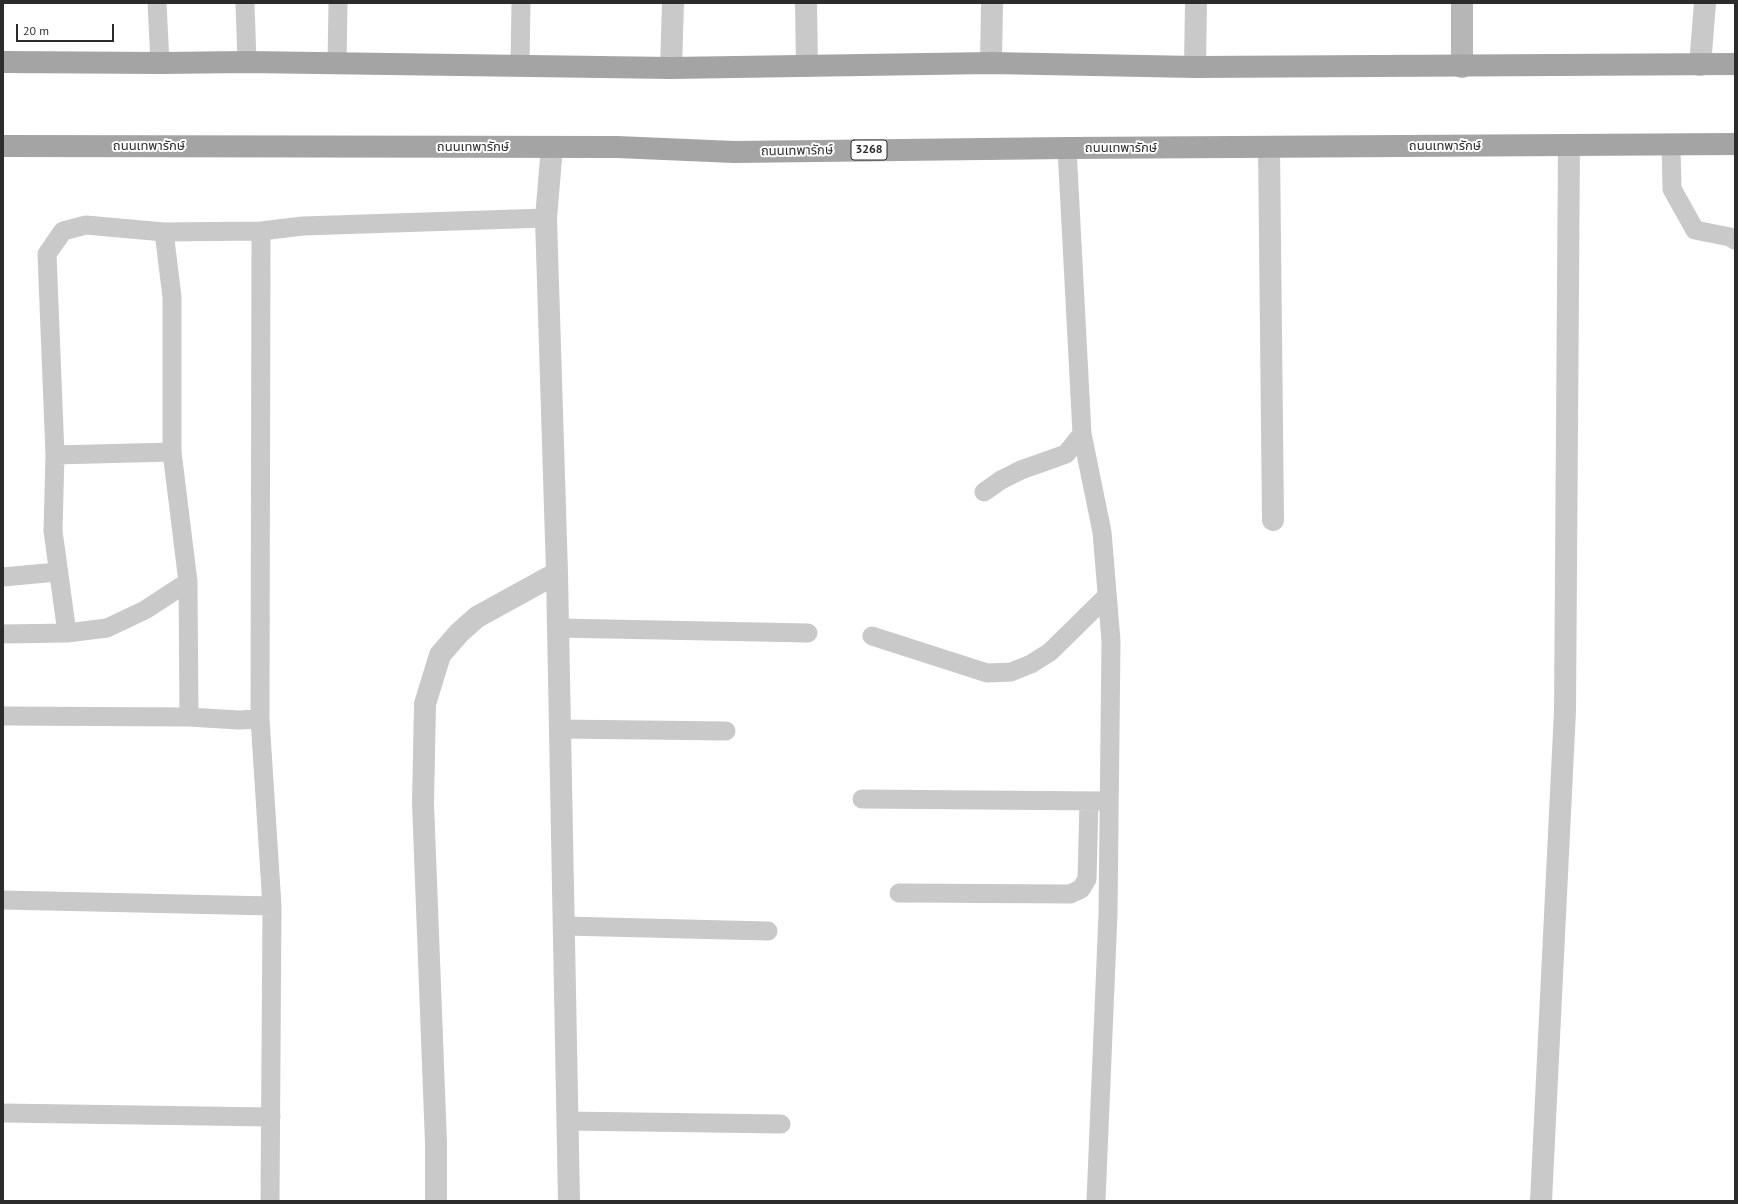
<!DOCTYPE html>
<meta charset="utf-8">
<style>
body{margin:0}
#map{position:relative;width:1738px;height:1204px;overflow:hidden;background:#fff;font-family:"PT Sans",sans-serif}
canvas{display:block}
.frame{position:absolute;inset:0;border:4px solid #2c2c2c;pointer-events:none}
.scale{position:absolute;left:16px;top:24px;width:98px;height:18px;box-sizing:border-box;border:2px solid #2c2c2c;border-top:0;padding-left:5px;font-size:12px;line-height:14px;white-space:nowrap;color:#2c2c2c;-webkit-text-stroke:3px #fff;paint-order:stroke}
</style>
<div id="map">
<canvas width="1738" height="1204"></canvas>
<div class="frame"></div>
<div class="scale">20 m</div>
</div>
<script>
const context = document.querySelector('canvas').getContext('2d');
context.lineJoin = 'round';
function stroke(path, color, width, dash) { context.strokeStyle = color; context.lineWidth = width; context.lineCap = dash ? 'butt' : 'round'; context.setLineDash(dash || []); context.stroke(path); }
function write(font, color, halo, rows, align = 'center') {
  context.font = font + ' "PT Sans","Noto Sans Thai",sans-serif'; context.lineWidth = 4; context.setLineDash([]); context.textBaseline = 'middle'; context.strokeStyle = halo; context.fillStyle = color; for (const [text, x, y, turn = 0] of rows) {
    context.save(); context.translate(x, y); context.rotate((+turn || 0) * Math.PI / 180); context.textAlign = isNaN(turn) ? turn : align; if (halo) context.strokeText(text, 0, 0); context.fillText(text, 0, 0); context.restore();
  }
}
stroke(new Path2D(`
 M157,3L160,63
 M245,3L247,62
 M337,63L338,3
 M520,65L521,3
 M1671,145L1672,189L1695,230L1730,237L1735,240
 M1067,148L1082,434L1102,532L1111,641L1108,914L1096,1201
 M55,455L172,452
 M984,492L1001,480L1021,470L1066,454L1082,434
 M3,577L57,572
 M188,582L189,717
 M558,628L808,633
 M67,633L53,531L55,455L47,254L63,231L86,225L164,232
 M3,634L67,633L107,628L145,610L188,582L172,452V297L164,232L261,231L303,226L546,218
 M872,636L987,673L1011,672L1031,664L1050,652L1107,596
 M3,716L189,717L238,720L260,719L261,231
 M260,719L272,906L270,1201
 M560,729L726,731
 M862,799L1102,801
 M899,893L1070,894L1081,889L1087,879L1089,801
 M3,900L272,906
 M564,926L768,931
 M3,1113L271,1117
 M567,1121L781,1124`), '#c9c9c9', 19);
stroke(new Path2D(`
 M806,3L807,66
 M991,63L992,3
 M1700,65L1705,3
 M1195,67L1196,3
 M671,68L673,3
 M552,147L546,218L557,573L569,1201
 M1269,147L1273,520
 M436,1201V1143L423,803L425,704L440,655L459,633L477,617L557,573
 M1541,1201L1565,711L1569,145`), '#c9c9c9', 22);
stroke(new Path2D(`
 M1462,3V67`), '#b6b6b6', 22);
stroke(new Path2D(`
 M3,62L160,63L247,62L671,68L991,63L1195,67L1735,64
 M3,146L617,147L734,152L1067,148L1735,144`), '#a4a4a4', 22);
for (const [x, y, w] of [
 [869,150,36]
]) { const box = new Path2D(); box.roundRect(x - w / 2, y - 10, w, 20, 3); context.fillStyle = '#fff'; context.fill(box); stroke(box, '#2c2c2c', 1); }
write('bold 12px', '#2c2c2c', null, [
 ["3268",869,150]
]);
write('13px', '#2c2c2c', '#fff', [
 ["ถนนเทพารักษ์",149,146],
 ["ถนนเทพารักษ์",1445,146],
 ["ถนนเทพารักษ์",473,147],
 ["ถนนเทพารักษ์",1121,148],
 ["ถนนเทพารักษ์",797,151,-1]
]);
</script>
